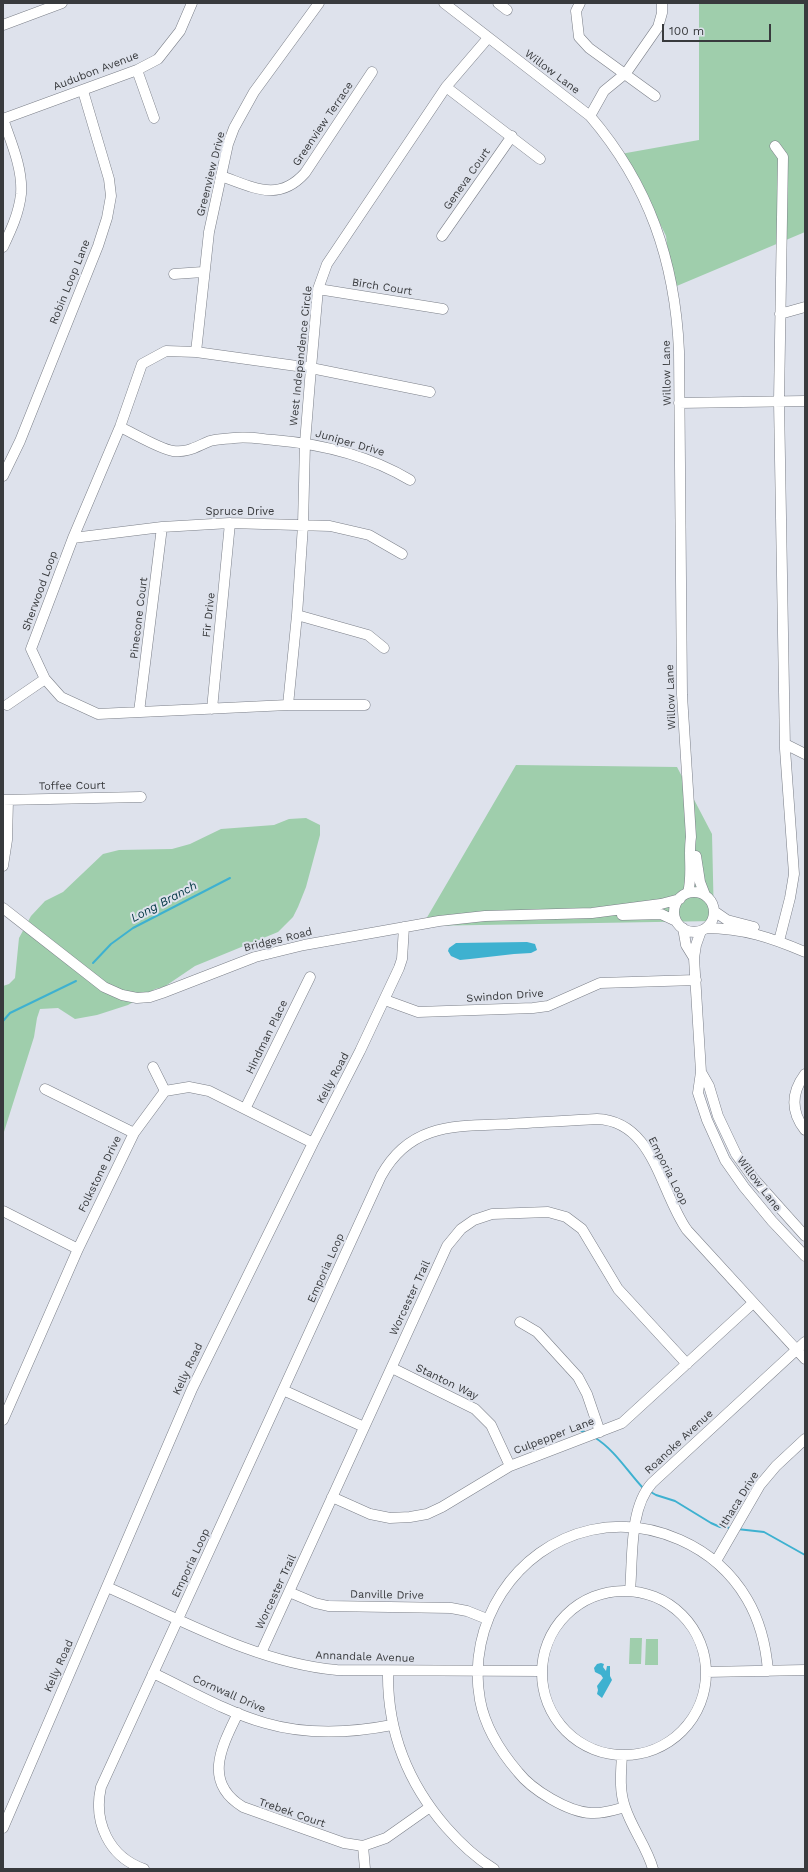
<!DOCTYPE html>
<style>
body{margin:0}
#map{position:relative;width:808px;height:1872px;overflow:hidden;background:#dee2ec;font-family:"Work Sans",sans-serif}
canvas{display:block}
.frame{position:absolute;inset:0;border:4px solid #383a3d;pointer-events:none}
.scale{position:absolute;left:662px;top:24px;width:109px;height:18px;box-sizing:border-box;border:2px solid #383a3d;border-top:0;padding-left:5px;font-size:12px;line-height:14px;white-space:nowrap;color:#383a3d;-webkit-text-stroke:3px #dee2ec;paint-order:stroke}
</style>
<div id="map">
<canvas width="808" height="1872"></canvas>
<div class="frame"></div>
<div class="scale">100 m</div>
</div>
<script>
const context = document.querySelector('canvas').getContext('2d');
context.lineJoin = 'round';
function fill(path, color) { context.fillStyle = color; context.fill(path, 'evenodd'); }
function stroke(path, color, width, dash) { context.strokeStyle = color; context.lineWidth = width; context.lineCap = dash ? 'butt' : 'round'; context.setLineDash(dash || []); context.stroke(path); }
function write(font, color, halo, rows, align = 'center') {
  context.font = font + ' "Work Sans",sans-serif'; context.lineWidth = 4; context.setLineDash([]); context.textBaseline = 'middle'; context.strokeStyle = halo; context.fillStyle = color; for (const [text, x, y, turn = 0] of rows) {
    context.save(); context.translate(x, y); context.rotate((+turn || 0) * Math.PI / 180); context.textAlign = isNaN(turn) ? turn : align; if (halo) context.strokeText(text, 0, 0); context.fillText(text, 0, 0); context.restore();
  }
}
fill(new Path2D(`
 M699,3H805V232L672,288L666,236L646,195L615,155L699,140Z
 M516,765L677,767L712,834L714,921L422,926Z
 M306,818L320,825V835L306,887L298,907L293,917L278,932L195,966L164,987L155,989L128,1005L97,1015L75,1019L58,1008L40,1009L37,1018L34,1037L3,1135V986L9,984L15,978L19,938L31,916L45,901L63,892L103,854L119,850L172,849L190,844L221,829L274,825L289,819Z
 M630,1638H642L641,1664H629Z
 M646,1639H658V1665H645Z`), '#9fceac');
fill(new Path2D(`
 M527,942L535,944L537,950L531,953L514,954L470,959L460,960L451,956L448,951L449,948L456,943Z
 M601,1663L604,1664L603,1667L606,1671L607,1666H610V1676L612,1680L602,1698L597,1694L598,1690L597,1686L603,1678L601,1675L595,1672L594,1668L597,1664Z`), '#3eb1d0');
stroke(new Path2D(`
 M93,963L111,944L133,928L230,878
 M3,1021L10,1013L76,981
 M579,1430L585,1432
 M594,1437C615,1450 627,1471 643,1488
 M649,1491L656,1495L675,1501L711,1523L720,1527L731,1528
 M737,1529L764,1532L805,1555`), '#3eb1d0', 2);
const minor = new Path2D(`
 M444,3L590,116C649,185 675,261 679,351L682,695L691,837C688,856 693,874 688,893
 M498,3L507,10
 M580,3L576,11L579,37L589,48L655,96
 M3,25L62,3
 M137,70L154,118
 M446,87L540,159
 M590,116L604,91L626,73L658,27L662,13V3
 M3,119L137,70L158,59L180,31L192,3
 M775,146L783,157L779,401L785,749L794,874L790,898L779,941
 M221,176C253,187 278,203 305,173L372,72
 M442,236L512,136
 M3,247C11,230 19,213 21,194C23,169 11,142 3,119
 M174,274L203,272
 M318,289L443,309
 M780,314L805,307
 M196,352L209,232L228,144L234,128L254,92L319,3
 M679,403L805,401
 M120,427C133,433 160,449 173,451C188,453 197,446 210,441C217,439 227,439 234,438C247,436 261,439 274,440C322,444 368,455 410,480
 M3,476L20,441L98,246L107,218L111,196L109,179L83,91
 M73,538L162,527L230,523L330,526L369,535L402,554
 M297,615L368,635L384,648
 M7,705L45,679
 M288,705L297,615L303,525L305,443L311,368L318,289L327,264L446,87L488,38
 M365,705H288L98,714L61,697L45,679L31,649L73,538L120,427L142,364L166,351L196,352L311,368L430,392
 M212,709L230,523
 M139,712L162,527
 M785,744L805,754
 M3,800L141,797
 M696,856L700,882L705,895
 M3,866L7,840L8,800
 M674 912a20 20 0 1 1 40 0a20 20 0 1 1-40 0Z
 M3,908L104,987L122,995L137,998L150,997L162,993L255,957L304,945L439,921L485,916L592,913L661,904L680,899
 M714,911L727,920L754,927
 M622,915L661,914L676,921
 M683,928L686,945L694,958
 M706,928C743,928 772,938 805,952
 M701,931L696,945L694,958L701,1072L698,1093L707,1120L725,1160L744,1187L772,1221L805,1256
 M385,1000L418,1012L533,1008L548,1006L600,983L696,980
 M153,1067L165,1091
 M701,1072L709,1086L718,1116L736,1154L754,1179L805,1236
 M805,1074C791,1093 791,1112 805,1130
 M45,1089L134,1133
 M245,1109L310,977
 M3,1211L78,1249
 M520,1322L537,1332L578,1377L587,1394L600,1432
 M392,1368L475,1409L491,1425L510,1466
 M283,1390L364,1427
 M3,1420L78,1249L134,1133L165,1091L189,1087L209,1091L313,1143
 M332,1497L370,1514L390,1518L410,1517L427,1514L442,1507L510,1466L622,1423L753,1303
 M716,1561L760,1485L776,1466L805,1439
 M107,1587C180,1619 257,1663 337,1670L541,1671
 M630,1591C633,1558 629,1508 652,1483L805,1342
 M542 1673a82 82 0 1 1 164 0a82 82 0 1 1-164 0Z
 M289,1592L315,1603L328,1606L451,1608L467,1611L487,1619
 M261,1653L447,1246L461,1229L474,1220L492,1214L548,1212L566,1217L582,1229L618,1289L687,1364
 M388,1671C387,1730 407,1782 446,1827C460,1843 476,1858 494,1869
 M706,1672L805,1670
 M153,1673C189,1690 226,1712 265,1723C306,1735 351,1733 392,1725
 M238,1713C222,1746 202,1782 243,1807L344,1843L363,1846L386,1838L430,1807
 M622,1755C621,1772 619,1791 625,1807C632,1829 647,1847 653,1869
 M625,1807C614,1810 603,1814 591,1813C568,1812 532,1790 518,1772C500,1751 485,1727 480,1700C466,1624 515,1547 591,1530C651,1517 716,1546 747,1599C760,1621 766,1646 768,1671
 M3,1828L192,1389L313,1143L360,1051L399,968L402,959L404,927
 M363,1846L365,1869
 M144,1869C109,1857 93,1822 101,1787L381,1176C410,1123 455,1126 508,1124C537,1122 567,1121 597,1119C654,1121 660,1192 687,1230L805,1359`);
stroke(minor, '#7b7f88', 11);
stroke(minor, '#fff', 10);
write('11px', '#383a3d', '#dee2ec', [
 ["Audubon Avenue",96,71,-21],
 ["Willow Lane",552,72,37],
 ["Greenview Terrace",323,124,-56],
 ["Greenview Drive",211,174,-76],
 ["Geneva Court",467,179,-55],
 ["Robin Loop Lane",70,282,-68],
 ["Birch Court",382,287,9],
 ["West Independence Circle",301,356,-84],
 ["Willow Lane",667,373,-91],
 ["Juniper Drive",350,443,16],
 ["Spruce Drive",240,512],
 ["Sherwood Loop",40,591,-70],
 ["Fir Drive",209,615,-84],
 ["Pinecone Court",139,618,-83],
 ["Willow Lane",671,697,-92],
 ["Toffee Court",72,786,-1],
 ["Bridges Road",278,940,-14],
 ["Swindon Drive",505,996,-4],
 ["Hindman Place",267,1037,-64],
 ["Kelly Road",333,1078,-62],
 ["Emporia Loop",668,1171,63],
 ["Folkstone Drive",100,1174,-64],
 ["Willow Lane",759,1184,53],
 ["Emporia Loop",326,1268,-66],
 ["Worcester Trail",410,1298,-65],
 ["Kelly Road",188,1369,-65],
 ["Stanton Way",447,1382,26],
 ["Culpepper Lane",554,1436,-21],
 ["Roanoke Avenue",679,1442,-43],
 ["Ithaca Drive",739,1500,-58],
 ["Emporia Loop",191,1563,-65],
 ["Worcester Trail",276,1592,-65],
 ["Danville Drive",387,1595,1],
 ["Annandale Avenue",365,1657,2],
 ["Kelly Road",59,1666,-66],
 ["Cornwall Drive",229,1694,24],
 ["Trebek Court",292,1813,19]
]);
write('italic 12px', '#003542', '#dee2ec', [
 ["Long Branch",164,902,-28]
]);
</script>
